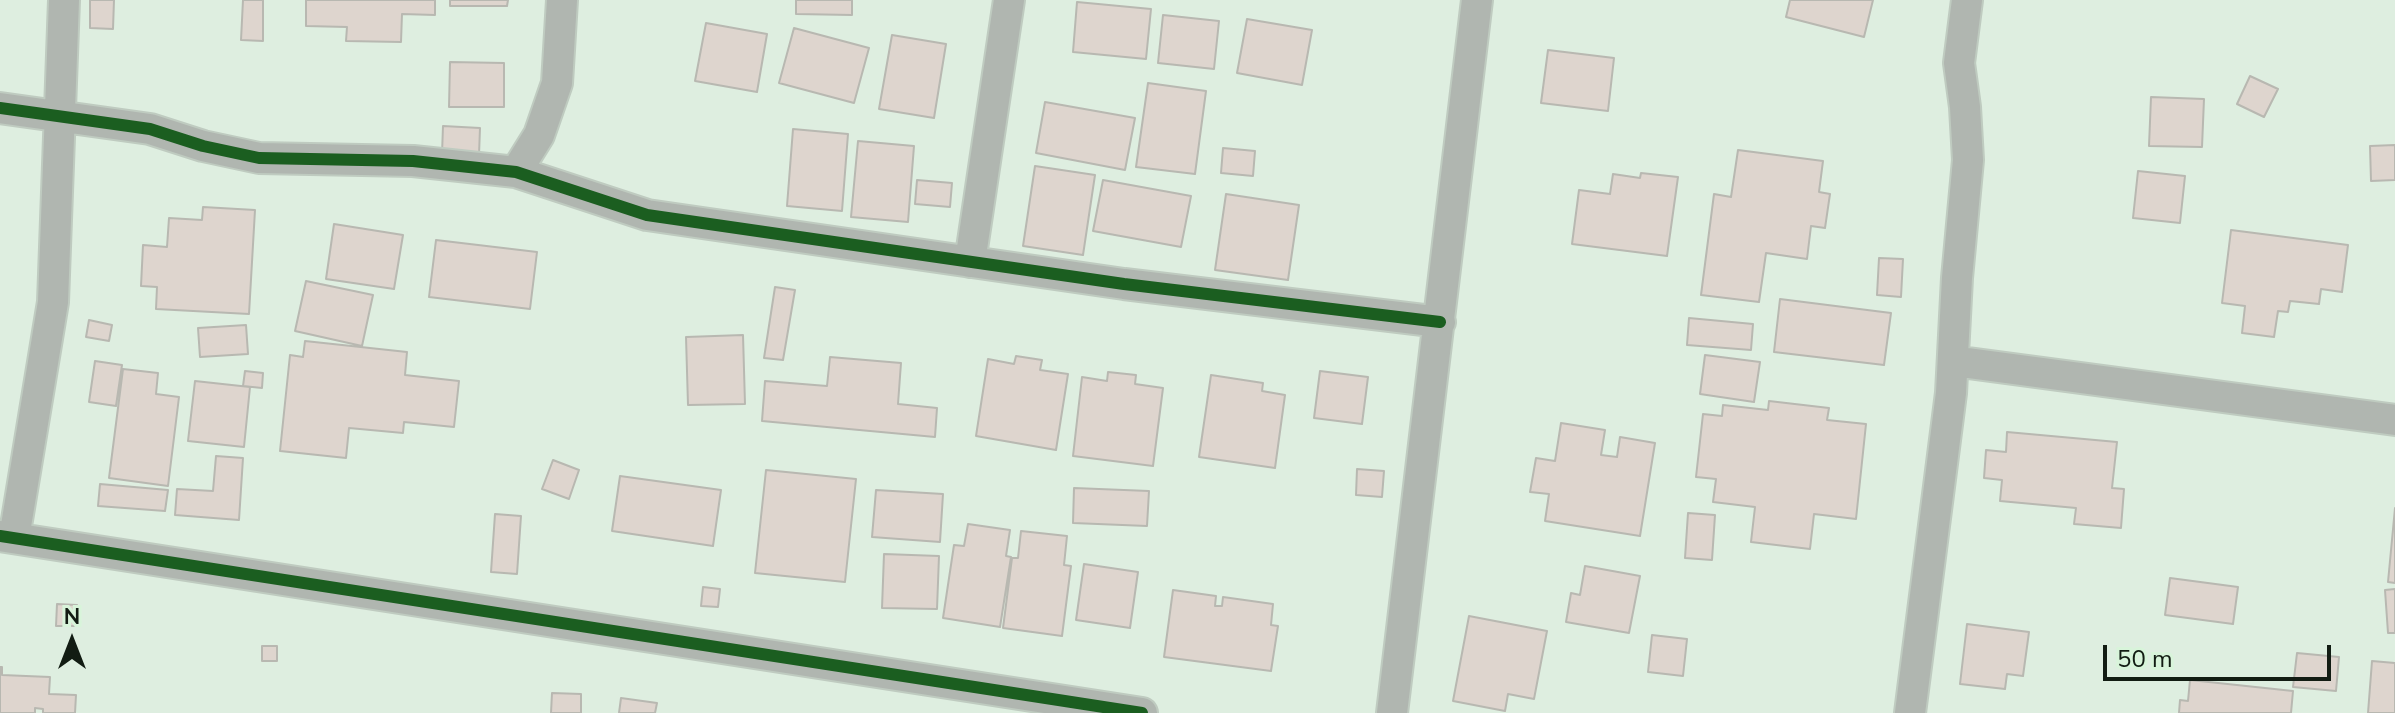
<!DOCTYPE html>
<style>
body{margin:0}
#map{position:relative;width:2395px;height:713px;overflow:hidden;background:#deeee0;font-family:"Nunito Sans",sans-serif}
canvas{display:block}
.north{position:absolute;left:32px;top:601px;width:80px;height:80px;-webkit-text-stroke:6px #d8f4da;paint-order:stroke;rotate:0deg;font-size:22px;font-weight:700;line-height:32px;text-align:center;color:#121c13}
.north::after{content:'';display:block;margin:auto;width:28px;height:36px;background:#121c13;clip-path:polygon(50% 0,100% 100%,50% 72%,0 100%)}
.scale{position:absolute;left:2103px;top:645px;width:228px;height:36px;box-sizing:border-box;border:4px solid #121c13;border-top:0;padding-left:10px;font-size:24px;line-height:28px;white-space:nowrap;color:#121c13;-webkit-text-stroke:6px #d8f4da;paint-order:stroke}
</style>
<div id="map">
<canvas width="2395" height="713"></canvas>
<div class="north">N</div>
<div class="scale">50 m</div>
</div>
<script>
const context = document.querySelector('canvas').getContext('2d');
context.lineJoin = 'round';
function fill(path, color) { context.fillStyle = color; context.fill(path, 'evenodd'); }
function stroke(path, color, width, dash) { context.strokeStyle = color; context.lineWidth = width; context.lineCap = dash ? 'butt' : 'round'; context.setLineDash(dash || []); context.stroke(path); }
const building = new Path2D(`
 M90,0H114L113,29L90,28Z
 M243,0H263V41L241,40Z
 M306,0H435V15L402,14L401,42L346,41L347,27L306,26Z
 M450,0H508L507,6H450Z
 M796,0H852V15L796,14Z
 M1790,0H1873L1864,37L1786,17Z
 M1077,2L1151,9L1146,59L1073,52Z
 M1163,15L1219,21L1214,69L1158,63Z
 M1247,19L1312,30L1302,85L1237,73Z
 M706,23L767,34L757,92L695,81Z
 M794,28L869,48L854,103L779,83Z
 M892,35L946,44L934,118L879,109Z
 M1548,50L1614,58L1608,111L1541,103Z
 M450,62L504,63V107H449Z
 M2250,76L2278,89L2264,117L2237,104Z
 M1148,83L1206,91L1195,174L1136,167Z
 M2151,97L2204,99L2202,147L2149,146Z
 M1045,102L1135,118L1125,170L1036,153Z
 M443,126L480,128L479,155L442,154Z
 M793,129L848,134L842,211L787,206Z
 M858,141L914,146L908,222L851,217Z
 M2395,145V180L2371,181L2370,146Z
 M1223,148L1255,151L1253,176L1221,173Z
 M1738,150L1823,161L1819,192L1830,194L1825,228L1811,226L1807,259L1766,253L1759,302L1701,295L1714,194L1731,197Z
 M1035,166L1095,175L1083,255L1023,246Z
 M2138,171L2185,176L2180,223L2133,218Z
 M1641,173L1678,177L1667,256L1572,244L1579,190L1610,194L1613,174L1640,178Z
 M917,180L952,183L950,207L915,204Z
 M1103,180L1191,196L1181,247L1093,231Z
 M1226,194L1299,205L1288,280L1215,270Z
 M203,207L255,210L249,314L156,309L157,287L141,286L143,245L167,247L169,218L202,220Z
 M334,224L403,235L394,289L326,279Z
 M2231,230L2348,245L2342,292L2321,289L2319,304L2290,301L2288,312L2278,311L2274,337L2242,333L2245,306L2222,303Z
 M436,240L537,252L530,309L429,297Z
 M1879,258L1903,259L1901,297L1877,295Z
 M306,281L373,295L362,346L295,331Z
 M775,287L795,290L783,360L764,358Z
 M1780,299L1891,313L1884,365L1774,352Z
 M1689,318L1753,324L1751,350L1687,345Z
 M89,320L112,325L109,341L86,337Z
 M246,325L248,354L200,357L198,328Z
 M743,335L745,404L688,405L686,337Z
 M305,341L407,352L405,375L459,381L454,427L404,422L403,433L349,428L346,458L280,451L290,355L303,357Z
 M1705,355L1760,362L1754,402L1700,394Z
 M1016,356L1042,360L1040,370L1068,374L1056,450L976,436L988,359L1014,364Z
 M830,357L901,363L898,404L937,408L935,437L762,421L765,381L827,386Z
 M95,361L122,365L116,406L89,402Z
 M123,369L158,373L156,394L179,397L168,486L109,478Z
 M245,371L263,373L262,388L243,386Z
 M1320,371L1368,377L1362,424L1314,418Z
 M1108,372L1136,375L1135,384L1163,388L1153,466L1073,456L1082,377L1107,381Z
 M1211,375L1263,383L1262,391L1285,395L1275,468L1199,457Z
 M195,381L250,387L244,447L188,441Z
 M1769,401L1829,408L1827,420L1866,424L1856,519L1814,514L1810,549L1751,542L1755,507L1713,502L1716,479L1696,477L1703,414L1722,416L1723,405L1768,410Z
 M1561,423L1605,430L1601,455L1617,457L1620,437L1655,443L1640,536L1545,521L1549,494L1530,492L1536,458L1555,461Z
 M2007,432L2117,442L2112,488L2124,489L2121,528L2074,524L2076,508L2000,501L2002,480L1984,478L1986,450L2006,452Z
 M216,456L243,458L239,520L175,515L177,489L213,491Z
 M553,460L579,470L569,499L542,489Z
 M1357,469L1384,471L1382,497L1356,495Z
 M766,470L856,479L845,582L755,573Z
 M620,476L721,490L713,546L612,531Z
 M100,484L168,490L165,511L98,506Z
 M1074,488L1149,491L1147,526L1073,523Z
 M876,490L943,494L940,542L872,537Z
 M2395,508V583L2388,582Z
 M1688,513L1715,515L1712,560L1685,558Z
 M495,514L521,516L517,574L491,572Z
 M968,524L1010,530L1006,556L1011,557L1000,627L943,618L954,545L964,546Z
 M1021,531L1067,536L1064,565L1071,566L1062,636L1003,628L1012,558H1018Z
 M884,554L939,556L937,609L882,608Z
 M1084,564L1138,572L1130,628L1076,620Z
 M1585,566L1640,576L1629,633L1566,622L1571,593L1580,595Z
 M2170,578L2238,587L2233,624L2165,615Z
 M703,587L720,589L718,607L701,606Z
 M2395,589V633H2388L2385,590Z
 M1173,590L1216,596L1215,606H1222L1223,597L1273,604L1271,625L1278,626L1271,671L1164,657Z
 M57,604L77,605L76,626H56Z
 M1469,616L1547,631L1534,699L1508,694L1505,711L1453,701Z
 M1967,624L2029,632L2023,676L2007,674L2005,689L1960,684Z
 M1652,635L1687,639L1683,676L1648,672Z
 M262,646H277V661H262Z
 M2297,653L2339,657L2336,691L2293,687Z
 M2372,661L2395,663V713H2368Z
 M0,667H2V675L50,677L49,694L76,695L75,713H43V709L35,708V713H0Z
 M2190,680L2293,691L2291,713H2179L2180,700L2188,701Z
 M552,693L581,694V713H551Z
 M621,698L657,703L655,713H619Z`);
fill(building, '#ded5ce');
stroke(building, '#b8b8b1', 2);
const minor = new Path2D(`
 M0,108L150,129L203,146L259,158L413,161L516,172L647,215L1124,284L1440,322
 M516,172L539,135L557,83L562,0
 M970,262L1009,0
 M1953,361L2395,420
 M0,536L1142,713
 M14,538L53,302L64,0
 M1392,713L1477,0
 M1910,713L1951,393L1957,278L1968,160L1965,107L1959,63L1967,0`);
stroke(minor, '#bfcbc0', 34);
stroke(minor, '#b0b6b0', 30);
stroke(new Path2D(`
 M0,108L150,129L203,146L259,158L413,161L516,172L647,215L1124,284L1440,322
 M0,536L1142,713`), '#1b5e20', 12);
</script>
